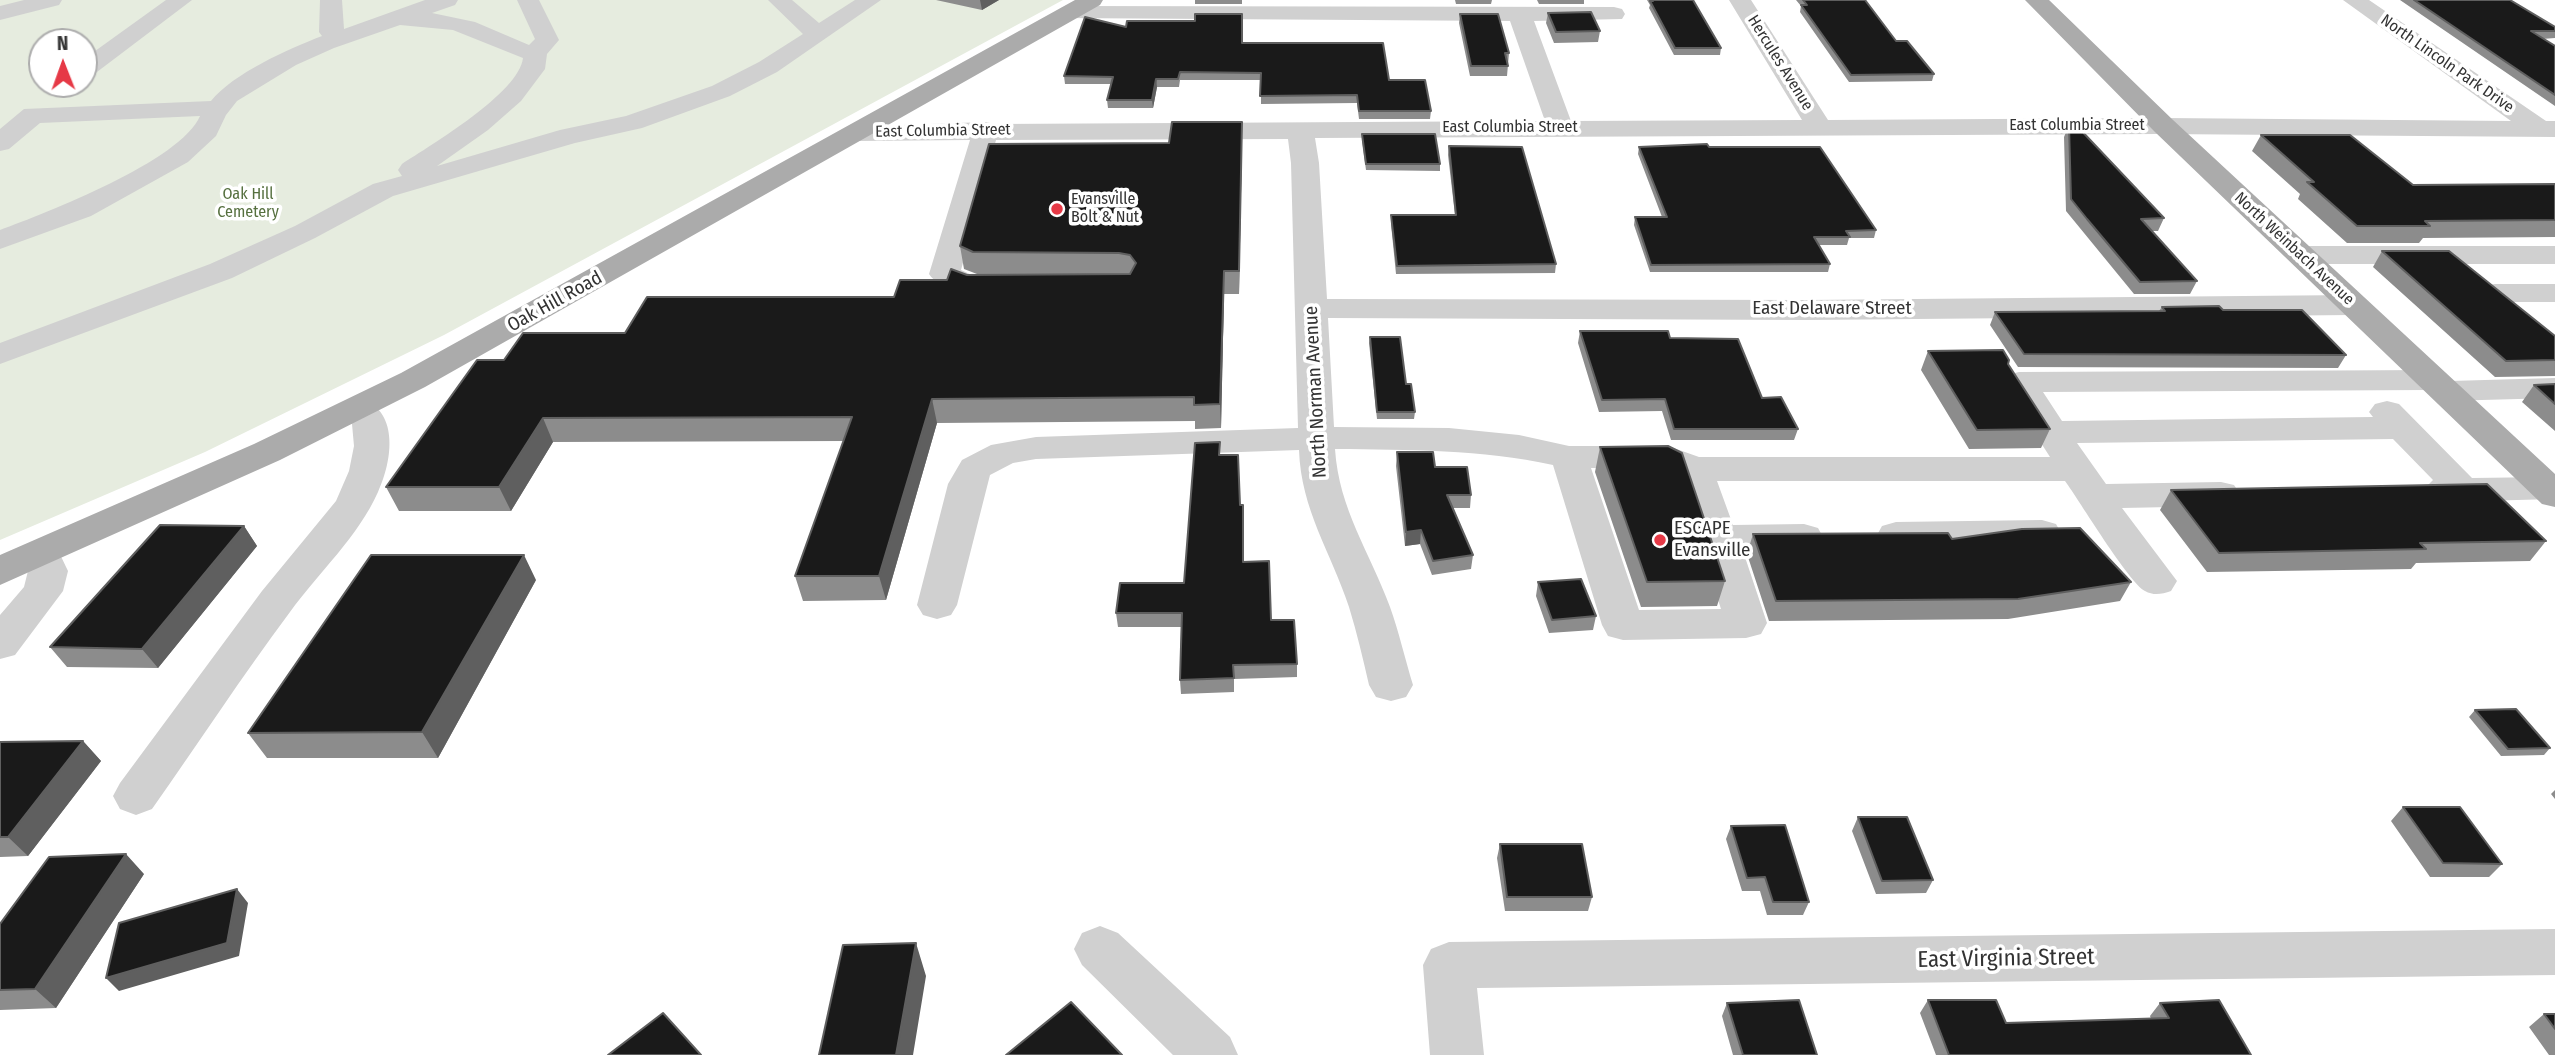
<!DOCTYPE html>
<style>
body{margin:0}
#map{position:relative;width:2555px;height:1055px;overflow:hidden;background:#fff;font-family:"Fira Sans Condensed",sans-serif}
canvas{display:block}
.north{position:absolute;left:28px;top:28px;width:70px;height:70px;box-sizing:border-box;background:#fff;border:2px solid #adadad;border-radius:50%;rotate:359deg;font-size:19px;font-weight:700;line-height:28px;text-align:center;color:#333}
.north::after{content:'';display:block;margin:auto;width:24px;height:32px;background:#e63946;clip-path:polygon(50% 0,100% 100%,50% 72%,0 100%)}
</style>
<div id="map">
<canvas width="2555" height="1055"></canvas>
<div class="north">N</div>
</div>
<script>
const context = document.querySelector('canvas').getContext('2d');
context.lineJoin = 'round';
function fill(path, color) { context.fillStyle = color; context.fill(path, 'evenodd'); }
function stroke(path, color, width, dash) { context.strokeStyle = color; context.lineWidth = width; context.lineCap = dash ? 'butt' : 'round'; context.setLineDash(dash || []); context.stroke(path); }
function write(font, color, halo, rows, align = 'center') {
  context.font = font + ' "Fira Sans Condensed",sans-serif'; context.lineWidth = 7; context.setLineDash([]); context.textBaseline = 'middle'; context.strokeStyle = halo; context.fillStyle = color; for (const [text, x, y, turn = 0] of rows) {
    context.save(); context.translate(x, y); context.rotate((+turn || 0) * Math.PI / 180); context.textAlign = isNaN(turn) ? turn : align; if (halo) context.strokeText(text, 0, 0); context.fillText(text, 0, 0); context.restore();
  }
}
fill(new Path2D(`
 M0,0H1063L444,335L205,452L0,540ZM42,42H84V84H42Z`), '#e6ecdf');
fill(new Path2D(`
 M24,0H62L59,5L0,20V6Z
 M166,0H192L93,75L84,77V59Z
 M320,0H342L344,29L425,0H458L455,5L432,13L475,22L529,45L535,39L517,0H539L559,40L547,54L545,69L521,101L488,130L437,166L560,130L626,116L712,86L759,62L803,34L768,0H792L819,23L855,0H881L777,72L730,96L642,128L575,143L393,196L315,238L232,278L0,364V343L210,264L295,226L373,184L402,176L398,170L402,164C431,145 519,93 523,58L453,30L400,25L334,48L296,65L237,101L226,115L216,136L188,162L91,216L0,249V230C46,213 181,161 200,116L40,123L9,149L0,151V129L24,109L211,101C234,73 288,49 322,36L319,32Z
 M1729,0H1751L1828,120L2164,118L2511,121L2343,0H2369L2546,121H2555V137L2159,134L1315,138L1319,163L1327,299L1806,300L2353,295L2364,298L2369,305L2364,312L2353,315L1806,320L1328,318L1334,427L1449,428L1519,435L1569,446H1668L1699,457H2050L2002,382L2007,375L2019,372L2433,370L2445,373L2450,381L2555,378V398L2445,401L2433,398L2428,390L2043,392L2062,421L2373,417L2369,412L2375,404L2387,401L2399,404L2472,478L2548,477L2555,479V499L2442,502L2429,499L2423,490L2433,480L2393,439L2077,443L2106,484L2221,482L2234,485L2240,494L2234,503L2221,506L2122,508L2177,581L2171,591C2162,594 2154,596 2145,591C2129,583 2079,500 2065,481H1717L1733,525L1804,524L1818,528L1823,537L1818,546L1804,550L1743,551L1767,623L1761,634L1746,638L1623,640L1608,636L1602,625L1553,465C1481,449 1409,450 1335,449C1339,510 1370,552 1390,607C1399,632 1405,659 1413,685L1406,697L1391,701L1376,697L1369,685C1363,659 1357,633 1349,607C1331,552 1301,510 1299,450L1036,459L1013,463L990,475L957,605L951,615L937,619L923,615L917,605L948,484L962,460L991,445L1036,437L1298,428L1291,163L1288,139L996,140L961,270L976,277L1011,279L1016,286L1011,293C986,299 945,297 929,274L970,140L856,141L847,139L843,133L847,127L986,122L995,124L1545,121L1510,21L1061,18L1058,13L1061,8L1069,6L1614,7L1622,9L1625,14L1622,19L1534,21L1571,121L1802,120ZM1591,468H1662L1678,476L1721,609L1639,610Z
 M2301,246H2555V264H2301L2290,261L2286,255L2290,249Z
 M2495,284H2555V302H2495L2484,300L2479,293L2484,286Z
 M357,397C400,408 393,460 378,492C358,537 319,572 290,612C242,676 198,744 152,809L136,815L120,809L113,796L120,783L262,591L336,501L349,471L354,446L352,424L340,408L345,401Z
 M2042,520L2056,524L2061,533L2056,542L2042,546L1896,548L1882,544L1877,535L1882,526L1896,522Z
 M41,540L55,544L68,571L63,591L15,655L0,659V615L24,587L28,571L21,553L27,544Z
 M1100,926L1118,933L1230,1037L1238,1055H1173L1082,965L1074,949L1082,933Z
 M2555,929V975L1477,988L1484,1055H1430L1423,965L1431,949L1449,942Z`), '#d0d0d0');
fill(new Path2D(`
 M1075,0H1103L1100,5L425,387L280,460L0,585V555L254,444L401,373Z
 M2025,0H2049L2173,120L2555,474V507L2542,504L2155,132Z`), '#ababab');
fill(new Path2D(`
 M936,0H999L982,10Z
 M1195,0H1242V4H1195Z
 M1455,0H1492L1491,4H1456Z
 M1537,0H1584V4H1539Z
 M1647,0H1693L1721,48L1720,55H1674L1649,8L1650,5Z
 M1796,0H1865L1896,41L1934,74L1932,81L1849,82L1800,12L1801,6Z
 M2400,0H2510L2555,27V38L2542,39L2555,46V106Z
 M1548,13L1600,31L1598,42L1554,43L1546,23Z
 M1460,14L1509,53L1507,76H1470L1459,23Z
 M1126,27L1242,43L1389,80L1431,111L1430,119H1359L1357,103L1261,104V80H1180L1179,87H1157L1153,108H1108L1107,100L1111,84H1065L1064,76Z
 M2069,125L2164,218L2158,231H2152L2197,281L2190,294H2134L2066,211L2064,137Z
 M1362,134L1440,164V171L1366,170L1362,140Z
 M2261,135L2413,185L2555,184V237L2423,238L2419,243H2347L2298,199L2300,194L2252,151Z
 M1242,143L1239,294H1224L1221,428L1195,429V421L937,423L886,600L803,601L795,576L844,441L553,442L511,511H399L386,487L504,360L625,333L894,297L967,275L977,274L964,269L960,246Z
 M1449,146L1556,264L1555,273L1396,274L1391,224V215H1455L1448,155Z
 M1639,147H1709L1876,230L1874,238H1849L1847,245H1819L1830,264L1828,272H1650L1634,225L1635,217H1662L1638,154Z
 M2382,251L2555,336V376L2495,377L2373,267Z
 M2162,307L2223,310L2346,355L2338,368L2018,367L1990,325L1995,312L2159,311Z
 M1580,331L1670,338L1762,398L1798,429L1794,440H1671L1662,411L1599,412L1578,343Z
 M1370,337L1406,384L1415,412L1414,419H1377L1369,343Z
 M1928,351L2008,364L2050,429L2041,448L1969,449L1921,370Z
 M2555,384V431L2522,402L2534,385Z
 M1600,447L1725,581L1717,606L1641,607L1595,472Z
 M1397,452L1435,467L1471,495L1470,508H1453L1473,555L1471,569L1432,575L1420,544L1405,546L1396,466Z
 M1220,455L1243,562L1271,620L1297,664V677L1234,679V692L1181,694L1180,680L1181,627H1118L1116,613L1184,583Z
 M2171,490L2546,541L2530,561L2416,563L2411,569L2207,572L2160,510Z
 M244,526L257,546L158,668L67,667L50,647Z
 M1753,534L1952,539L2131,582L2120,601L2008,619L1769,621L1747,554Z
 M536,580L438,758H267L248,733Z
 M1538,582L1596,616L1593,630L1549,633L1536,596Z
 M2475,710L2550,748L2544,755L2501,756L2469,717Z
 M83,741L101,761L28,856L0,857V742Z
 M2555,790V799L2551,794Z
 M2403,807L2502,864L2489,877H2430L2391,821Z
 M1858,817L1933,880L1926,893L1876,894L1852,831Z
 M1731,826L1809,902L1803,915H1767L1760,891H1742L1726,839Z
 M1500,844L1592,897L1588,911H1505L1497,858Z
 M144,874L56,1008L0,1010V924Z
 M1928,1000L2006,1023L2151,1019L2150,1016L2160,1003L2251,1055H1936L1920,1013Z
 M1727,1003L1817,1055H1733L1722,1016Z
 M2544,1014H2555V1055H2549L2529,1027Z`), '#8c8c8c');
fill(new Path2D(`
 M980,0H999L982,10Z
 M1156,79L1157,87L1153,108L1152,100Z
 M1242,122V143L1239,294V271Z
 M1224,271V294L1221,428L1220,404Z
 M932,399L937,423L886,600L879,576Z
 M543,418L553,442L511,511L499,487Z
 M244,526L257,546L158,668L142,649Z
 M1421,530L1420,544L1405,546L1406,532Z
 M524,555L536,580L438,758L422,732Z
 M83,741L101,761L28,856L8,837Z
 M126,854L144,874L56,1008L35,989Z
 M237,889L248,903L239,956L119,991L106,978Z
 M916,943L926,976L913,1055H896Z`), '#5f5f5f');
const building = new Path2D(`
 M1652,0H1693L1721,48H1675L1650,1H1653Z
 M1803,0H1865L1896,41H1907L1934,74L1851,75L1801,5H1807Z
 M2414,0H2510L2555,27V31H2531L2555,46V95Z
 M1591,12L1600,31L1556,32L1548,13Z
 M1195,14H1242V43H1383L1389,80H1425L1431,111H1359L1357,95L1260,96L1261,73L1180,72L1178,79H1156L1152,100H1107L1113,77L1064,76L1085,17L1126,27L1127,21H1195Z
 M1460,14H1498L1509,53H1505L1508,66H1471Z
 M1172,122H1242L1239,271H1224L1220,404L1194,405V397L932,399L879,576H795L852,417L543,418L499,487H386L477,360H504L523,333H625L647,297H894L900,280H947L951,269L967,275L1130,274L1136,263L1130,255L1119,253L973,252L960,246L989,144L1169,143Z
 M2069,125H2076L2164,218L2141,219L2197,281L2140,282L2087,219L2071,199Z
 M1362,134H1435L1440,164H1366Z
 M2261,135H2350L2413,185L2555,184V220L2425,221L2430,226H2357L2307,182H2314Z
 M1707,144L1709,147H1820L1876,230L1846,231L1850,237H1814L1830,264L1651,265L1635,217H1667L1639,147Z
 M1449,146L1522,147L1556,264L1397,266L1391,215H1456Z
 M2382,251H2449L2555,336V360L2506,361Z
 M2219,306L2223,310H2302L2346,355L2024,354L1995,312L2165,311L2162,307Z
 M1580,331H1668L1670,338L1738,339L1762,398L1781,397L1798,429H1674L1665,399L1602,400Z
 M1370,337H1400L1406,384H1411L1415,412H1377Z
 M2003,350L2009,360L2008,364L2050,429L1977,430L1928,351Z
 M2555,384V404L2534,385Z
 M1220,442L1219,455H1238L1240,505H1243V562L1269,561L1271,620H1294L1297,664L1233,665L1234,678L1180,680L1182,613H1116L1120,583H1184L1195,443Z
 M1668,446L1682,453L1725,581L1647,582L1600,447Z
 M1397,452H1433L1435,467H1467L1471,495H1447L1473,555L1433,561L1421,530L1406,532Z
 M2487,484L2546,541L2420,543L2426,549L2219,553L2171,490Z
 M160,525L244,526L142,649L50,647Z
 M2080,528L2131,582L2018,599L1776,601L1753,534L1948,533L1952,539L2022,529Z
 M371,555H524L422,732L248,733Z
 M1581,579L1596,616L1552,620L1538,582Z
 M2516,709L2550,748L2508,749L2475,710Z
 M83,741L8,837H0V742Z
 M2403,807H2460L2502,864L2443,863Z
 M1858,817H1907L1933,880L1882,881Z
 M1785,825L1809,902H1773L1765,877L1747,878L1731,826Z
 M1500,844H1582L1592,897H1507Z
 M126,854L35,989L0,990V924L49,857Z
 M237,889L227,943L106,978L119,923Z
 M916,943L896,1055H819L843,945Z
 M1799,1000L1817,1055H1743L1727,1003Z
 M1928,1000H1996L2006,1023L2169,1018L2160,1003L2219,1000L2251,1055H1949Z
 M1071,1002L1122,1055H1006Z
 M663,1013L701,1055H608Z
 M2544,1014H2555V1029Z`);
fill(building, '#1a1a1a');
stroke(building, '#5f5f5f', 2);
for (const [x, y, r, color] of [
 [1057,209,7,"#e63946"],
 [1660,540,7,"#e63946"]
]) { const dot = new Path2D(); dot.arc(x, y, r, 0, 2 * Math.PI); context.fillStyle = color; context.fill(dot); stroke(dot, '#fff', 2.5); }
write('16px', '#333', '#fff', [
 ["Hercules Avenue",1780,63,58],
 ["North Lincoln Park Drive",2447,64,35],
 ["East Columbia Street",2077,126],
 ["East Columbia Street",1510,128],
 ["East Columbia Street",943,131,-1],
 ["North Weinbach Avenue",2294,249,43]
]);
write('16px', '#56703f', '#fff', [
 ["Oak Hill",248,195],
 ["Cemetery",248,213]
]);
write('16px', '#333', '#fff', [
 ["Evansville",1071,200],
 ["Bolt & Nut",1071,218]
], 'left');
write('19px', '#333', '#fff', [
 ["Oak Hill Road",555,302,-29],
 ["East Delaware Street",1832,309],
 ["North Norman Avenue",1316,392,-93]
]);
write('19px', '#333', '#fff', [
 ["ESCAPE",1674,529],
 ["Evansville",1674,551]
], 'left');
write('23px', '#333', '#fff', [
 ["East Virginia Street",2006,959,-1]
]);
</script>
